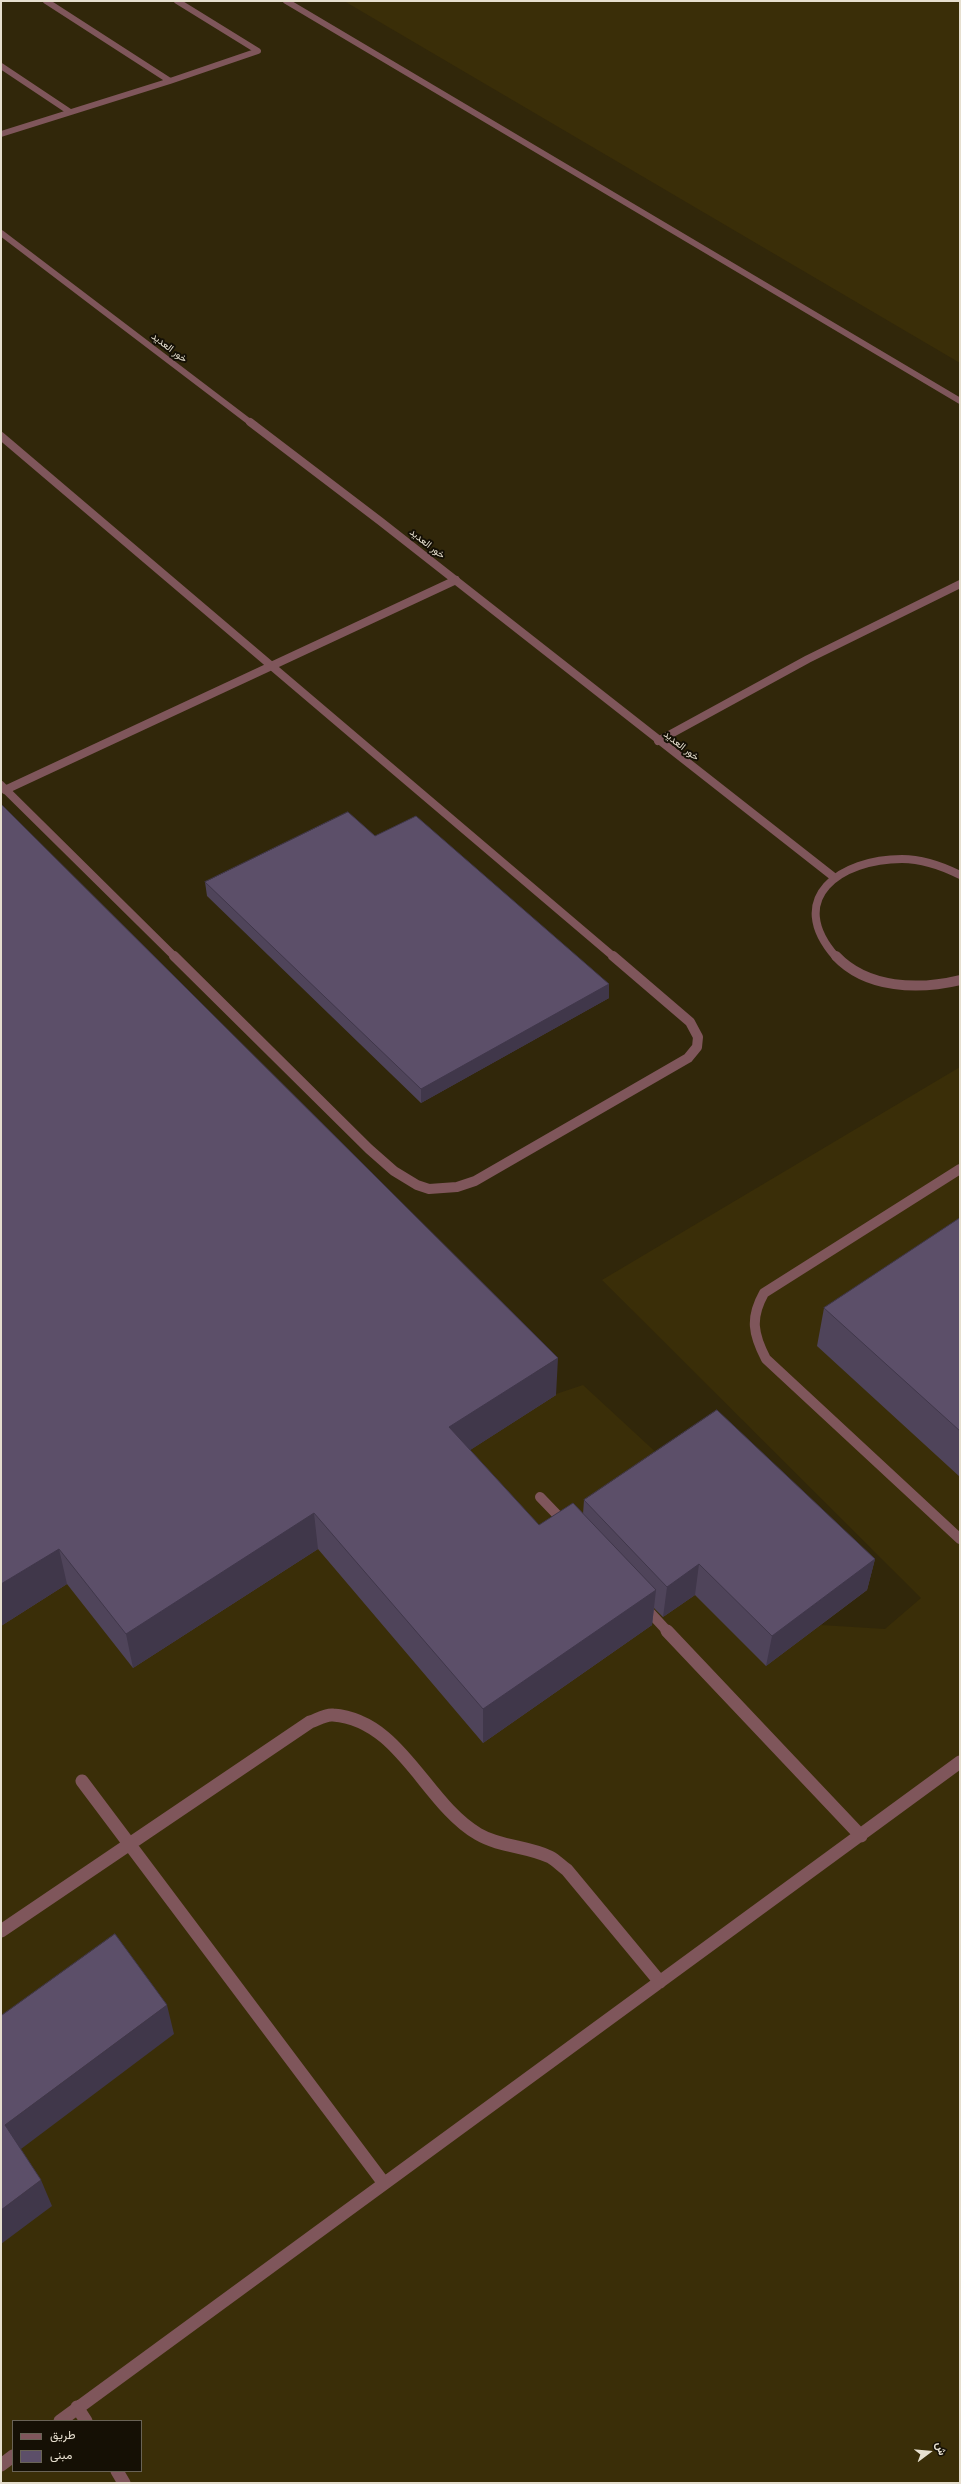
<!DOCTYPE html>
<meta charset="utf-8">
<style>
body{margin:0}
#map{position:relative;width:961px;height:2484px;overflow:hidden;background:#31270a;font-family:"Varela Round",Vazirmatn,sans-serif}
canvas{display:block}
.frame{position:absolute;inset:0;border:2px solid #e6dfcf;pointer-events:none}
.legend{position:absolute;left:12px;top:2420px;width:130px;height:52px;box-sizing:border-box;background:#151005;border:1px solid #696356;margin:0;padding:5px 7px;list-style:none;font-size:12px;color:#e6dfcf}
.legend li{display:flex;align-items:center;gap:8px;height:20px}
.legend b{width:20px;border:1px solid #696356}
.north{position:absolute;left:909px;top:2432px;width:40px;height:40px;-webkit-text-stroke:3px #151005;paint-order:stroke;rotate:74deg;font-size:11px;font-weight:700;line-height:16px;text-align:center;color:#e6dfcf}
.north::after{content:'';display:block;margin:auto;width:14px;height:18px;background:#e6dfcf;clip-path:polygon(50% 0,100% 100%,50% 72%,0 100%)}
</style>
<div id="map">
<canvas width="961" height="2484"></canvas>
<div class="frame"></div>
<ul class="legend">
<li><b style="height:5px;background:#7f565b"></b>طريق</li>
<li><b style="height:11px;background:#5c4f69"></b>مبنى</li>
</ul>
<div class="north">ش</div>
</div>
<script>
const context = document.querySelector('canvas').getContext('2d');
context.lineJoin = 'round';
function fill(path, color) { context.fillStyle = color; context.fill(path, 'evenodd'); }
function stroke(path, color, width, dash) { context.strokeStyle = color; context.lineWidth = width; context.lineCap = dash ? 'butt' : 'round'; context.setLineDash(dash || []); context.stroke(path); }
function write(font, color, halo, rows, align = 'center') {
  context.font = font + ' "Varela Round",Vazirmatn,sans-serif'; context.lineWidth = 4; context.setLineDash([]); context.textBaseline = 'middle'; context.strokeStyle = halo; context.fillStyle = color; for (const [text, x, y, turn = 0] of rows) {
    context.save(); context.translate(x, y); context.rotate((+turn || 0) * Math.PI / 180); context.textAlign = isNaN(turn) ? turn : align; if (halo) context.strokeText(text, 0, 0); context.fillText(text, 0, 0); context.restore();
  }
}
fill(new Path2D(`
 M344,1H960V363Z
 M1,836L556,1394L583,1385L674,1469L713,1442L867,1590L821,1625L885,1629L921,1598L602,1280L960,1067V2483H1ZM13,2421H141V2471H13Z`), '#3a2e08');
stroke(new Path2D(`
 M286,1L960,401
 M1,66L70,112
 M170,81L258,51L177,1
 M1,134L170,81L46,1`), '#7f565b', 6);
stroke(new Path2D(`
 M1,436L614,957
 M658,741L808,659L960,584
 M1,785L175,957
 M5,790L456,580`), '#7f565b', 8);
stroke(new Path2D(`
 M174,956L369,1149L394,1171L417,1185L429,1189L457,1187L475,1181L688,1058L697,1047L698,1037L690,1022L613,956
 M960,1169L764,1293C750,1318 753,1334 766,1359L960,1539
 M540,1497L565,1523
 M645,1607L668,1632`), '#7f565b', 10);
stroke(new Path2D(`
 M667,1631L861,1836
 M82,1781L383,2182
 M1,1931L310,1722C317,1720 325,1714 333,1715C401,1720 425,1803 478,1834C500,1847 527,1846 550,1857C556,1860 561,1866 567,1870L660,1982
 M77,2407L86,2421
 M60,2421L960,1762
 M1,2465L13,2456
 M117,2471L124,2483`), '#7f565b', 13);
stroke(new Path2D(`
 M1,233L251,423`), '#7f565b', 6);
stroke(new Path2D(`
 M250,422L380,521L835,878
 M836,957C784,898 841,859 902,859C922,859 942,866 960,875`), '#7f565b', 8);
stroke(new Path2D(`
 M836,956C867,989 919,990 960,980`), '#7f565b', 10);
fill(new Path2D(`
 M1,804L556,1395L470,1450L539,1525L583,1514L584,1500L875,1559L867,1590L766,1666L695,1595L663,1617L654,1608L652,1625L483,1743L318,1549L133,1668L67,1584L1,1626Z
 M375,836L609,984V998L421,1103L207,896L205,882Z
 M960,1218V1477L817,1346L824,1308Z`), '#4f445a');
fill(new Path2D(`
 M609,984V998L421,1103V1089Z
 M558,1358L556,1395L450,1463L449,1427Z
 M314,1513L318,1549L133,1668L126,1634Z
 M59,1549L67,1584L1,1626V1584Z
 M875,1559L867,1590L766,1666L772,1636Z
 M699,1564L695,1595L663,1617L667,1587Z
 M656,1590L652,1625L483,1743V1709Z
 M167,2005L174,2034L17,2152L5,2125Z
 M41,2180L52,2206L1,2244V2210Z`), '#40374a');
const building = new Path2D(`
 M1,804L558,1358L449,1427L539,1525L573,1503L656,1590L483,1709L314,1513L126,1634L59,1549L1,1584Z
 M348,812L375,836L416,816L609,984L421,1089L205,882Z
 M960,1218V1431L824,1308Z
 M717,1410L875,1559L772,1636L699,1564L667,1587L584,1500Z
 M115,1934L167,2005L5,2125L41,2180L1,2210V2016Z`);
fill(building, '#5c4f69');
stroke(building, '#40374a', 1);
write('10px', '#e6dfcf', '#151005', [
 ["خور العديد",169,348,37],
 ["خور العديد",427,544,38],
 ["خور العديد",681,746,38]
]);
</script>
